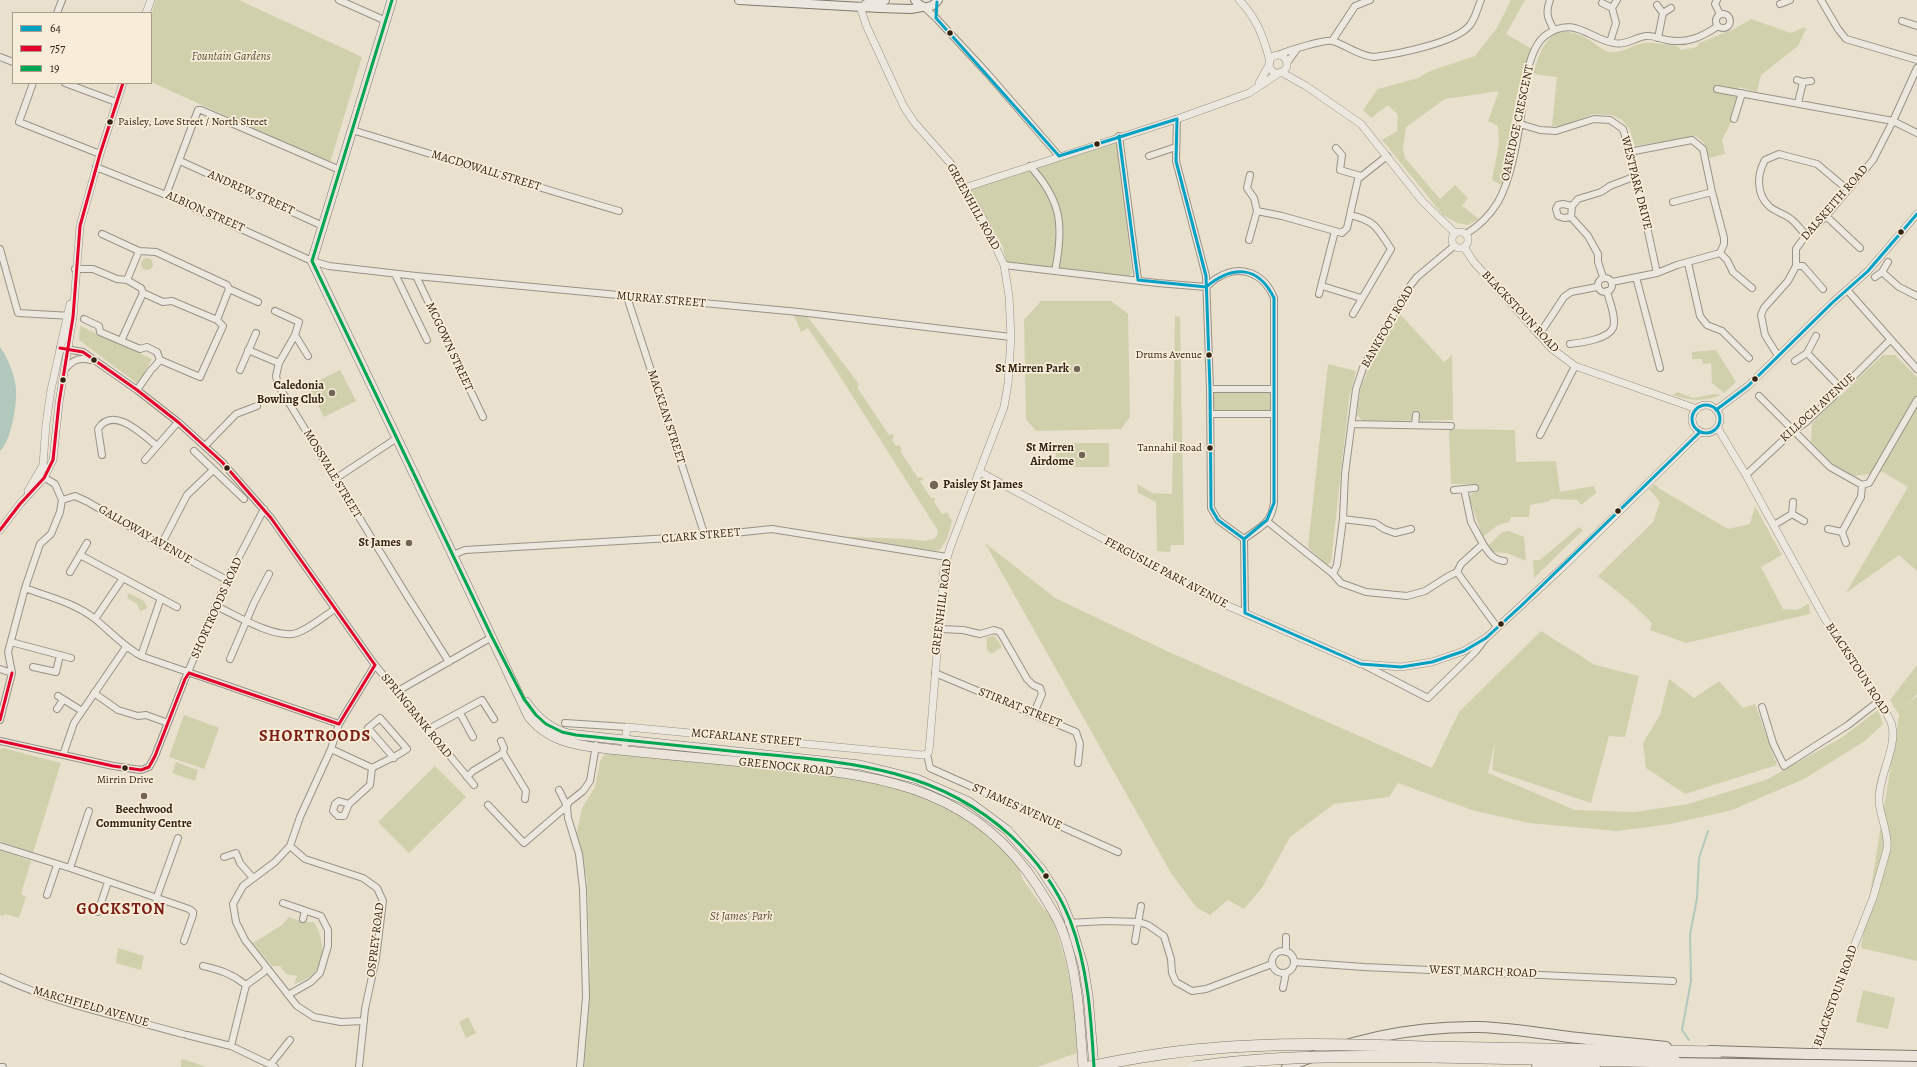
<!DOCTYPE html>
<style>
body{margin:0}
#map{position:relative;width:1917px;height:1067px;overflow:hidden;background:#e9e0ce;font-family:Alegreya,serif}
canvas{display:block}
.legend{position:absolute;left:12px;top:12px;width:140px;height:72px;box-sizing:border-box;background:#f8edd8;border:1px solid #a99c8a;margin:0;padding:5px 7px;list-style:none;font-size:12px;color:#332315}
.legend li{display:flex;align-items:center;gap:8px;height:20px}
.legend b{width:20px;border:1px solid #a99c8a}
</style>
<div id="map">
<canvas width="1917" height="1067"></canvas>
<ul class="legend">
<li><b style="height:5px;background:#03a2c5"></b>64</li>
<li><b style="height:5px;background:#e4002b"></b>757</li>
<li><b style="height:5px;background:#00a651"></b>19</li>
</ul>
</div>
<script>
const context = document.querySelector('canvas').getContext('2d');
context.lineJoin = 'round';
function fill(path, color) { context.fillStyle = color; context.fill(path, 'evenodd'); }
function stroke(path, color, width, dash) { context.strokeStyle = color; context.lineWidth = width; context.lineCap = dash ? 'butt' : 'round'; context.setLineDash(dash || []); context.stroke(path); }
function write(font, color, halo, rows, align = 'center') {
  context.font = font + ' Alegreya,serif'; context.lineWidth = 3.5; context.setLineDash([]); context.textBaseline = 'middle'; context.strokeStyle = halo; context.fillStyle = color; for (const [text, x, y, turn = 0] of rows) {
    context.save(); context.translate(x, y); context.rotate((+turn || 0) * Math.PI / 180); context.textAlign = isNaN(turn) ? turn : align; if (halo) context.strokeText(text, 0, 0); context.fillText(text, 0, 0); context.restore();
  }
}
fill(new Path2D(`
 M156,0H239L362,57L330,163L151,82V15Z
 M1511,0H1525L1506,34L1532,49C1512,92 1511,140 1503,186L1492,180L1499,144L1498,126L1488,121L1499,91L1445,99L1406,127L1403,148L1405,158L1440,199L1455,185L1468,198L1462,206L1479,219L1468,225L1457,223L1443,215L1382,140L1397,131L1398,115L1388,105L1371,118L1363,110L1378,89L1418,78L1430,71L1475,56L1497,28Z
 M1751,19L1791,33L1805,27L1806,29L1798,46L1761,75L1757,92L1739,87L1730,124L1722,140L1725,154L1709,158L1704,143L1696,136L1635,146L1629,128L1622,120L1612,115L1593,114L1563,126H1552L1557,77L1533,74C1542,44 1552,19 1588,39C1595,43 1601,50 1609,52C1623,54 1631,45 1644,43C1654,42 1667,45 1677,46L1681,50L1697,47L1699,43L1734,29Z
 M1117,141L1132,272L1129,277L1006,263L1003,247L969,189Z
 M141 264a6 6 0 1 1 12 0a6 6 0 1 1-12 0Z
 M1041,301H1111L1128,314L1130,417L1121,429L1036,431L1026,419L1024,320Z
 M796,314L807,316L859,384L857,387L889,435L892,434L894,437L892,440L896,446L899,445L902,449L900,451L918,478L922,477L924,480L920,481L931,498H935V500L934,502L942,514L947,512L952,521L947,539L940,550L935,551L850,538L852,537L908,539L924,541L934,539L938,534L937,529L827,356L808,328L801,332L794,315Z
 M1400,314L1444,362L1452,355L1453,420L1363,421L1357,415L1360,391L1369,367Z
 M1175,316L1180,317L1184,545H1171L1170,552L1157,551L1156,502L1138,493L1137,484L1152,493L1172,494Z
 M80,326L152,359L138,384L79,340Z
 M1716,350L1736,382L1724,393L1712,383L1711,363L1703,364L1702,359H1692V352Z
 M1883,355H1895L1917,377V571L1899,555L1846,593L1908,487L1883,472L1854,476L1833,464L1811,442L1812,423Z
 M1328,364L1356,371L1349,399L1331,562L1327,565L1308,547Z
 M340,370L356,401L324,417L308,386Z
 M1212,391H1271V411L1213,412Z
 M1677,392L1693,398L1715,394L1721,395C1705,402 1689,401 1673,395Z
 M1449,429L1515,430L1516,462L1556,461L1560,492L1594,486L1596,493L1581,505L1577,500L1551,499L1550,501L1530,505L1529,517H1511L1509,522L1498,525L1483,537L1469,498L1471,494L1477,492V484H1451Z
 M1056,443H1109V467H1056Z
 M1655,484L1660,489L1728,529L1750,524L1755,506L1782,555L1761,567L1783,609L1797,610L1809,603L1810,614L1686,643L1650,630L1652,623L1629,601L1598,576L1653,522L1660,502L1649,489Z
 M1579,527L1583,530L1534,578L1533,560H1540Z
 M1509,531L1524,537L1526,561L1507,553L1490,552L1488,546L1502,532Z
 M985,543L1055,598L1169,652L1432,768L1459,712L1541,631L1595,665L1639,676L1625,737L1609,736L1591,803L1492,770L1495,742L1488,773L1575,810L1635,812L1688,804L1766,780L1841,738L1878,710L1883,724L1865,741L1804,779L1732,810L1671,824L1617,831L1529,823L1475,811L1398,783L1389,797L1334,804L1290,837L1262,888L1244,909L1228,900L1210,915L1197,908L1171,873Z
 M129,593L144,601L147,607L146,609L140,611L137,604L127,598Z
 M994,635L1002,647L991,654L987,650L986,638Z
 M1917,665V694L1907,705L1917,696V961L1861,948L1899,715L1890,700Z
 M1669,679L1694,698L1719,681L1743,708L1755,704L1777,765L1685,794L1646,768L1643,743L1660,715Z
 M184,715L219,728L204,769L169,757Z
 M3,748L61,763L33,853L0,841V749Z
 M610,752L825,774L880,783L944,804L989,835L1017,863L1023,880L1045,910L1048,909C1068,957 1076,1002 1077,1053L1037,1067H584L590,964L587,879L576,836L582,808L595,787L600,761L604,755Z
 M176,762L198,770L195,781L172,773Z
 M435,766L466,797L409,853L378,822Z
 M0,850L31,861L21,894L26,897L19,918L5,914L3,916L0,915Z
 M289,917L303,922H314C329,947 325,976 294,984L297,976L286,974L280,966H272L253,943L282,925Z
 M118,948L144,956L141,970L116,963Z
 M1863,990L1895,998L1888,1029L1856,1022Z
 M468,1017L476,1033L466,1038L459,1022Z
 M183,1059L206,1067H181V1060Z`), '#d1d0ad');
fill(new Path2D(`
 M0,347C7,356 13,371 15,382C19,396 12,441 0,451Z`), '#b3c8bc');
stroke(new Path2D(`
 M1689,1040L1682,1030L1691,981L1690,935L1697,898L1699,858L1708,831`), '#b3c8bc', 2);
const minor = new Path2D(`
 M339,0L386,21
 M1550,0C1545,13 1548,19 1554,30
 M1717,0L1715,4L1720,14
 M1821,0L1838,29L1846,39L1917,60
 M1602,3L1612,8
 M1780,4L1790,0
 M1657,5L1663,13L1658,38
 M924,7L936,18L987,73L1059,156
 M57,13L62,0
 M1663,13L1671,8
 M1716 21a7 7 0 1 1 14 0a7 7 0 1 1-14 0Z
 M1902,21L1917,26
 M1332,41L1355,6L1370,0
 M1610,42L1616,23L1612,8L1617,0
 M1278,55C1287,51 1325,39 1333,41C1348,46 1359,56 1374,57C1397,54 1456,43 1470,25C1476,17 1477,9 1481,0
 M0,57L13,62
 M1287,63L1297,49
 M1797,80L1803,82L1811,81
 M33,83L19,122L100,154
 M65,83L116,102
 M1717,89L1893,121L1917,133
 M1798,103L1803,82
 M1177,119L1176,161L1206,276L1210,389L1211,508L1218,520L1244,539
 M1734,119L1742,93
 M1520,124L1540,130L1556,131L1594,119L1610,120L1623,129L1636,176L1657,273
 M352,130C441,157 530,185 619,211
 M1119,136L1138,280
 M1336,148L1342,155L1340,170L1361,176
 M1629,152L1692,140L1703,149L1712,192L1724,238V244L1720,253L1727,260L1733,272L1752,288
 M1149,156L1176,147
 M180,161L323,226
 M1030,166C1062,201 1064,226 1055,271
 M96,167L166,195L312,261L329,266L416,276L799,312L1011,337
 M1250,175L1247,188L1254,198L1257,211
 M166,195L198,110H201L340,170
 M1673,202L1712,192
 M1350,215C1376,221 1377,228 1391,249L1353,314
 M1826,216L1860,248
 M1571,217L1564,218L1558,216L1556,209L1558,205L1563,204L1572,206
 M102,234L139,251L156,252L227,285L229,289L217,320
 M1466,234C1479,226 1490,215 1498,202C1510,181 1516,147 1520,123C1524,100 1525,50 1546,35C1574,15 1589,39 1614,43C1625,46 1636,37 1646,36C1653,35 1660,39 1667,40C1687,44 1702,37 1718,26
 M1806,235C1800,229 1795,221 1788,217C1782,213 1774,211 1769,206C1756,194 1757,174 1765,160L1779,154L1817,164L1848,190
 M1249,240L1257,211L1282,216L1342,233L1347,228L1358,179L1387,156
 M0,249L18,313L72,316
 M1688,263L1700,316L1707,325L1722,331L1749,358
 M1004,265L1157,283L1206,287
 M1796,266H1803L1823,289
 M75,269H93L117,279L127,280L141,288L143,293L163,302L172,301L217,320L223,326L200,377L160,360
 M1882,272L1888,262
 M395,274L427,340
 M416,276L483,417
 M1603,277L1598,262V254L1588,236L1571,217L1572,206L1578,199L1601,192L1610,186L1636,176
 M1636,277L1660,368
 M1875,277L1882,272L1899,287L1917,296
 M1598 285a7 7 0 1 1 14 0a7 7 0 1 1-14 0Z
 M127,280L139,251
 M1612,282L1657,273L1677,265L1720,253
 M1322,286L1361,298
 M1206,287C1210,284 1214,279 1219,277C1242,263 1265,275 1274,298V503C1271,524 1260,527 1244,539
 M229,289L258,302
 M1847,290L1917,369
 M1319,294L1335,231
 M627,297L705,536
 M84,319L99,326L100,332L140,349L147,347L157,352L160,360
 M295,335L308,356
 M1539,335L1564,297L1571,292L1597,287
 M121,341L143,293
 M1570,344C1581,343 1608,339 1613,328C1617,318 1609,301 1607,291
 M60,348L83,352L137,390L178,422L222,462L271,518L375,665L474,785
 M248,350L279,363L295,335L299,322L275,311
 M1807,353L1839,386
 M1778,356L1765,335L1761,315L1764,308L1788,281L1796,266V249L1806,235L1826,216L1873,160L1893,121L1917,68
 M1795,361L1807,353L1816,336
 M279,363L276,376L278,385L406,594L449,662
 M154,367L160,360
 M65,369C73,360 79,357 91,360
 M240,370L256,333
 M1210,389H1274
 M137,390L151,370
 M1759,396L1830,467L1862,485L1869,483L1917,400
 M1210,414H1273
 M1352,424L1451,426
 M1415,425L1416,415
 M1540,435L1575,366
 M205,446L236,414L257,406
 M194,451L244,499
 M102,455L98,429C113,405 142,434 157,446
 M145,460L178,422
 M1746,475L1793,431L1805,423L1834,396L1839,386L1849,381L1890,340
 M335,479L397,438
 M1454,490L1475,488
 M62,500L75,496L88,502L161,545L227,580
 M1793,502L1792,514L1804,521
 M1343,519L1375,523L1384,529L1395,533L1411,529
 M1268,522L1333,574L1341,583L1366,592L1407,596L1425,591L1447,577L1457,572L1461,564L1483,544L1471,522L1464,489
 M1774,525L1792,514
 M1828,529L1842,532L1846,543
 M1842,532L1861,497L1862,485
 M1244,539L1245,613
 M1483,544C1489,553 1493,560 1504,561
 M161,545L187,495L213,470
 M80,555L177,607
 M453,555L465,550L705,536L772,529L947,557
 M70,572L87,543
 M1457,572L1497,627
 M1333,574L1337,565L1343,519L1345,474L1356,389L1364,365L1410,286L1417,277L1454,246
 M25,588C49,597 75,603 95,619C111,632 123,646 141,656L339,724
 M216,606C236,615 269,636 292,634C304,633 324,616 335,609
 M95,619L123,578
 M940,629L963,630L980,634L994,630L1000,632L1027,679L1033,685L1040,688L1042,694L1034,713
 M11,642L71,658
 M141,656L161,598
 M230,659L254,603L269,574
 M1364,665L1428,698L1476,651L1485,639
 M33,667L56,672L60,655
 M0,669L12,673
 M935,673L1076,732L1080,744L1078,763
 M396,692L492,637
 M94,693L118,710L138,716L146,715L168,723
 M58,696L82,711
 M1762,707L1773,743L1784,766L1848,725L1879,701
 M57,709L63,700
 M460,713L473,737
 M0,720L12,673L8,652L25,588L40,544L51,534L60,512L62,500L55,484L40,475
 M565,723L627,727
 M427,730L482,700L494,719
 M0,741L113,766L141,770L149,767L155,756L185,679L227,580L264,509
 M331,749L372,768L370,785L349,804L344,816H338L333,811L335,804L339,801L349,804
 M503,753L526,791L525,799
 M927,754L930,768L1118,852
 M63,755L74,723L126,647
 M372,768C384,761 396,757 407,749L380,718L368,728L394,758
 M467,777L473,771L503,753L504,748L501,741
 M559,790L567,806
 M488,805L524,843L567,806
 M0,846L70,868L189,909L193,912V915L184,941
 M290,846L305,859L363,878L377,888L383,901L376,958L365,1009L359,1067
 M224,857L236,853L240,863L253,878
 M70,868L89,811
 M47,895L57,865
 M156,899L178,838
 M283,903L321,916L328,930V946L320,973L311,982L288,995
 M98,912L108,882
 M303,919L305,911
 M1068,923L1106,921L1139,922L1148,925L1164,936L1171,959L1172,973L1176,982L1192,991L1206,989L1272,964
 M1135,941L1141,906
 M1272 962a11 11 0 1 1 22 0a11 11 0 1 1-22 0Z
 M1286,952V937
 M1294,962L1364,967L1673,981
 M203,966C221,970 232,974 246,985
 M266,968L264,972L246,985L231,1046L275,1067
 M0,977C57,1004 122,1017 183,1034
 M1283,988L1286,973
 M364,1021L341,1022L314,1017L297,1006L245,940L236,922L233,904L243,886L275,862L290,846L300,817L331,749L339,724L375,665
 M187,1035L231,1046
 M271,1064L290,1040
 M0,1067H3
 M580,1067L586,997L583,889L579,854L568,818L567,806L569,802L583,791L590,781L596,745`);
const tertiary = new Path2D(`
 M1239,0C1257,18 1264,38 1270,62
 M146,13L151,0
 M1269 64a9 9 0 1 1 18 0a9 9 0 1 1-18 0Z
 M1281,72L1306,86L1361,124L1423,202L1455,233
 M1259,83L1269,65
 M964,188L1177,119L1249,93L1279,73
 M1452 240a8 8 0 1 1 16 0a8 8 0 1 1-16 0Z
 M1464,247L1473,261L1551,348L1575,366L1697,409
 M1692 419a14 14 0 1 1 28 0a14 14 0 1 1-28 0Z
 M1716,410L1748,386L1832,303L1868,271L1917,214
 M1717,427L1746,475L1825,619L1884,709C1887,715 1891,720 1892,726C1897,749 1878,776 1879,801C1880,818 1889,832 1887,849L1873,898L1834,997L1810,1067
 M980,472L1226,605L1361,664L1401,667L1432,662L1464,651L1486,638L1564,566L1700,432
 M28,491L43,465L46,424L51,390L70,304
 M20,504L44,478L53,460L59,403L73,317L80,226L100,154L123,83
 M0,530L23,500
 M625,744L627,727L922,755L927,754L929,751L944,568L950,548L1004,407L1008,384L1011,337L1009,296L1004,265L983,219L951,164L914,122L904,107L866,25L860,6`);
const secondary = new Path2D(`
 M739,0L880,8L911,9L922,7
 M915,0C921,9 931,10 938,0
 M866,4L885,0`);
const primary = new Path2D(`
 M392,0L312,261L448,545L529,717C541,732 556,740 575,744C599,749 624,750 648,753C694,757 740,762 786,766C891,777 977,792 1038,887C1046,900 1055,913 1061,927C1078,970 1080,1021 1083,1067
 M526,702C537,718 550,729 568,734L860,765L917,779L969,802L1007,830L1041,869L1061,900L1070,922L1083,965L1088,995L1094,1067`);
const trunk = new Path2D(`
 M1710,1051L1808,1054
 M1819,1054L1917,1056
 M1669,1063L1805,1065
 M1816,1065L1917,1067
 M1287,1067C1347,1040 1413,1026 1479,1027C1509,1028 1539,1033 1569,1037C1602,1041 1634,1043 1666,1047
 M1537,1067L1595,1065`);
const motorway = new Path2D(`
 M1431,1047L1718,1052
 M1433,1057L1676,1062`);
stroke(minor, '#999286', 8);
stroke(tertiary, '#999286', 8);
stroke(secondary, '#7f796e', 10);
stroke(primary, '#7f796e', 10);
stroke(trunk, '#7f796e', 12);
stroke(motorway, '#7f796e', 12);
stroke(minor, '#ede8df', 6);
stroke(tertiary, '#ede8df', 7);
stroke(secondary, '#ede8df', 8);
stroke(primary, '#eae4da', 9);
stroke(trunk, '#eae4da', 10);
stroke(motorway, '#eae4da', 11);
const trunkBridge = new Path2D(`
 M1808,1054H1819
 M1805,1065H1816`);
const motorwayBridge = new Path2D(`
 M1089,1067C1127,1059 1167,1052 1206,1049C1281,1042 1356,1045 1431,1047
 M1194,1067C1274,1055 1353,1056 1433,1057`);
stroke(trunkBridge, '#7f796e', 12, []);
stroke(motorwayBridge, '#7f796e', 12, []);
stroke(trunkBridge, '#eae4da', 10);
stroke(motorwayBridge, '#eae4da', 11);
stroke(new Path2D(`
 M937,2L936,18L1059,156
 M1119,136L1138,280L1206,287
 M1059,156L1177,119L1176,161L1206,276L1210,389L1211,508L1218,520L1244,539
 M1206,287C1232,265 1258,265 1274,298V503L1267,520L1244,539
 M1692 419a14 14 0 1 1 28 0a14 14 0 1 1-28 0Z
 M1716,410L1748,386L1832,303L1868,271L1917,214
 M1244,539L1245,613
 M1245,613L1361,664L1401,667L1432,662L1464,651L1486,638L1521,606L1700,432`), '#03a2c5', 3);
stroke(new Path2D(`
 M60,348L83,352L137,390L178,422L222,462L271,518L375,665
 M0,530L20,504L44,478L53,460L59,403L73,317L80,226L100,154L123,83
 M189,673L339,724
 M0,720L12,673
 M339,724L375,665
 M0,741L113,766L141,770L149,767L155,756L185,679L189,673`), '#e4002b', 3);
stroke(new Path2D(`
 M312,261L492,637L524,699L536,715L546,724L562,732L576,735C634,741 692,747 750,753C846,762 936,767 1011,836C1037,860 1057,888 1070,920C1088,967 1091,1017 1094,1067
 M312,261L392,0`), '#00a651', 3);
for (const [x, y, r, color] of [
 [950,33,3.5,"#332315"],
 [110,122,3.5,"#332315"],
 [1097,144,3.5,"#332315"],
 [1901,232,3.5,"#332315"],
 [1209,355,3.5,"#332315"],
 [94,360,3.5,"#332315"],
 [1077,369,4,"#736556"],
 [1755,379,3.5,"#332315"],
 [63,380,3.5,"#332315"],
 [332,393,4,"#736556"],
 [1210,448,3.5,"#332315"],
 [1082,455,4,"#736556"],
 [227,468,3.5,"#332315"],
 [934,485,5,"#736556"],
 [1618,511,3.5,"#332315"],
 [409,543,4,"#736556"],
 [1501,624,3.5,"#332315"],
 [125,768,3.5,"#332315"],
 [144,796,4,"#736556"],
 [1046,876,3.5,"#332315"]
]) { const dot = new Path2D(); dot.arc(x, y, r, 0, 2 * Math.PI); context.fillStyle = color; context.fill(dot); stroke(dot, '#f8edd8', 1.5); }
write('11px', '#332315', '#f8edd8', [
 ["Paisley, Love Street / North Street",118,122,"left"],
 ["Drums Avenue",1202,355],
 ["Tannahil Road",1202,448],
 ["Mirrin Drive",125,780,"center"]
], 'right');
write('italic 12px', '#5d533a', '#f8edd8', [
 ["Fountain Gardens",231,57],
 ["St James' Park",741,917]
]);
write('12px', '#332315', '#f8edd8', [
 ["OAKRIDGE CRESCENT",1518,123,-78],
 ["MACDOWALL STREET",486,171,17],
 ["WESTPARK DRIVE",1636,183,76],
 ["ANDREW STREET",251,193,24],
 ["DALSKEITH ROAD",1835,203,-49],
 ["GREENHILL ROAD",973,207,61],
 ["ALBION STREET",205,212,24],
 ["MURRAY STREET",661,300,5],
 ["BLACKSTOUN ROAD",1520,312,47],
 ["BANKFOOT ROAD",1388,327,-60],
 ["MCGOWN STREET",449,347,65],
 ["KILLOCH AVENUE",1818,408,-42],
 ["MACKEAN STREET",666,417,72],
 ["MOSSVALE STREET",332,474,59],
 ["GALLOWAY AVENUE",145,535,30],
 ["CLARK STREET",701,536,-5],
 ["FERGUSLIE PARK AVENUE",1166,573,28],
 ["GREENHILL ROAD",942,607,-83],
 ["SHORTROODS ROAD",217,608,-66],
 ["BLACKSTOUN ROAD",1857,669,57],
 ["STIRRAT STREET",1020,708,22],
 ["SPRINGBANK ROAD",416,716,51],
 ["MCFARLANE STREET",746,738,5],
 ["GREENOCK ROAD",786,767,6],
 ["ST JAMES AVENUE",1017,807,24],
 ["OSPREY ROAD",376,940,-83],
 ["WEST MARCH ROAD",1483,972,2],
 ["BLACKSTOUN ROAD",1836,996,-70],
 ["MARCHFIELD AVENUE",91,1007,16]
]);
write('bold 12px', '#332315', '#f8edd8', [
 ["St Mirren Park",1069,369],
 ["Caledonia",324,386],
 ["Bowling Club",324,400],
 ["St Mirren",1074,448],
 ["Airdome",1074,462],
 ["Paisley St James",943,485,"left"],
 ["St James",401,543],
 ["Beechwood",144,810,"center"],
 ["Community Centre",144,824,"center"]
], 'right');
context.letterSpacing = '1px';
write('bold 16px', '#7a1f14', '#f8edd8', [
 ["SHORTROODS",315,737],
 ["GOCKSTON",121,910]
]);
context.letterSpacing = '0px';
</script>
